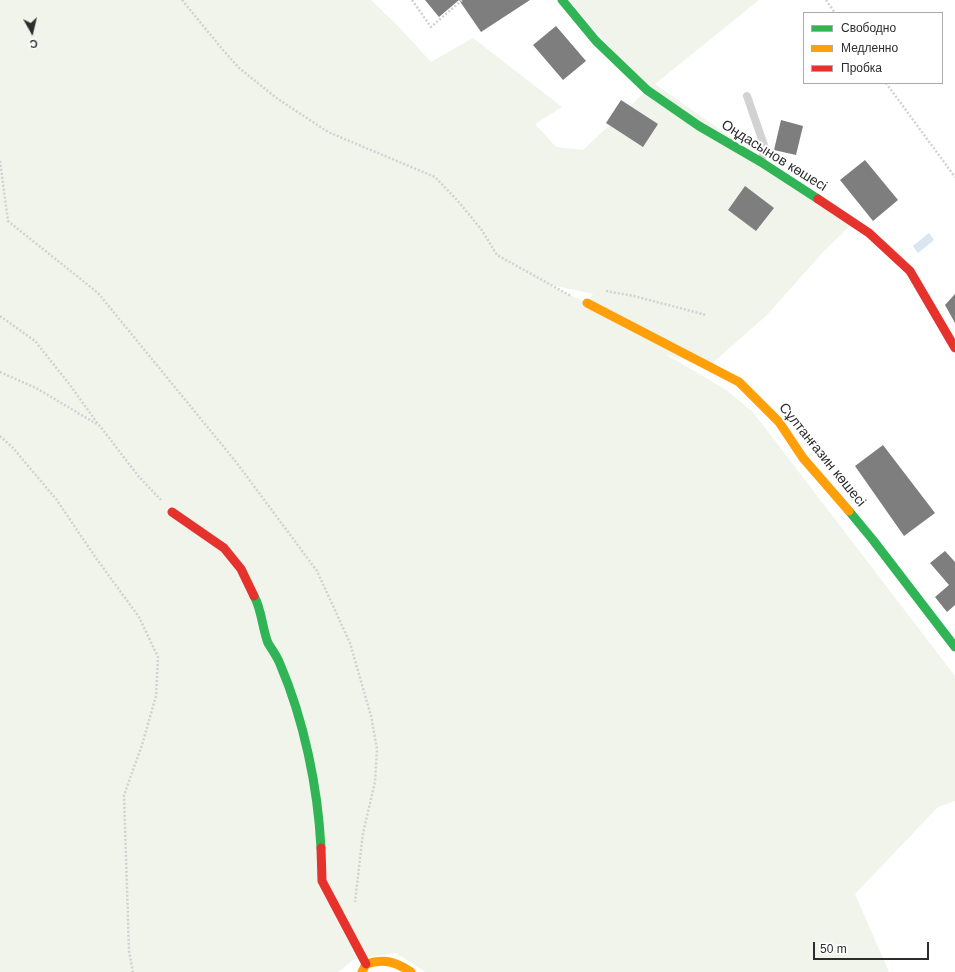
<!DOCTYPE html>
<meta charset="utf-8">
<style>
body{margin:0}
#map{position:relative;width:955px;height:972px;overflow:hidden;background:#fff;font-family:Helvetica,sans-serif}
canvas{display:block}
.legend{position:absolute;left:803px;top:12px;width:140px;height:72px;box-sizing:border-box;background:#fff;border:1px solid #ababab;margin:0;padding:5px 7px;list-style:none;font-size:12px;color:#2d2d2d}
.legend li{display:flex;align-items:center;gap:8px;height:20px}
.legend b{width:20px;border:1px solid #ababab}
.north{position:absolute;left:12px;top:12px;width:40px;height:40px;-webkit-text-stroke:3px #fff;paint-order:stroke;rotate:172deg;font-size:11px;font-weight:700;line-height:16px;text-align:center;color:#2d2d2d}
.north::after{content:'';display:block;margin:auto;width:14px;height:18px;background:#2d2d2d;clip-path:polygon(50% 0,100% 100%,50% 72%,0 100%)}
.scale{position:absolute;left:813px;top:942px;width:116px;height:18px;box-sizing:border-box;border:2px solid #2d2d2d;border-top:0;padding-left:5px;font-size:12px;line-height:14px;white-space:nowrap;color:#2d2d2d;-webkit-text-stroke:3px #fff;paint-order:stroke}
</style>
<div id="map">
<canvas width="955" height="972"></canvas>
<ul class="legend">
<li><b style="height:5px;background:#30b455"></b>Свободно</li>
<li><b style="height:5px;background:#ff9f0a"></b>Медленно</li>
<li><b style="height:5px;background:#e5322d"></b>Пробка</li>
</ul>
<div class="north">С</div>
<div class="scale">50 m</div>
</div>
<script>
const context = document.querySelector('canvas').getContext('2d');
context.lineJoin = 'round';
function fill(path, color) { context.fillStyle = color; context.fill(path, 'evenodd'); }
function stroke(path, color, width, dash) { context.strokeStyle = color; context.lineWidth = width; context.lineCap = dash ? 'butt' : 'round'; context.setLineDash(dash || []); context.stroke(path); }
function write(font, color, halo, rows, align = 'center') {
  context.font = font + ' Helvetica,sans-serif'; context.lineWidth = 4; context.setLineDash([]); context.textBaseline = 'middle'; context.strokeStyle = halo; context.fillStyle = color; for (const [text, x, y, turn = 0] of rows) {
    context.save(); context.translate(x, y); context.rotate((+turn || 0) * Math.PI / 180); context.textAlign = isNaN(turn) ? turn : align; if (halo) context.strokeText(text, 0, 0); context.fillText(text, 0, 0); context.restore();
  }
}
fill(new Path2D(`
 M0,0H371L397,25L431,62L473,38L562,107L535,124L556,147L583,150L647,90L569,0H759L655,84L853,223L823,252L767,315L708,367L665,354L725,389L753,412L955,676V801L938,807L855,894L889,972H425L396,953L353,960L338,972H0ZM551,286V285L593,294L587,303Z`), '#f0f4eb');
fill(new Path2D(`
 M929,233L934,240L918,253L913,246Z`), '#d8e6f1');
fill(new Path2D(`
 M425,0H459L439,17Z
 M459,0H530L481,32Z
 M556,26L586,61L563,80L533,45Z
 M621,100L658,124L643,147L606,123Z
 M781,120L803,126L796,155L774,150Z
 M865,160L898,200L873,221L840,180Z
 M745,186L774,208L756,231L728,210Z
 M955,294V323L945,305Z
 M883,445L935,513L904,536L855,466Z
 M945,551L955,562V605L947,612L935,597L949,585L930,563Z`), '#7e7e7e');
stroke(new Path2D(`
 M182,0L223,50L239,68L278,99L328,132L435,177L457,200L481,229L497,255L571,296
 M412,0L431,27L462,0
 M826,0L835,13
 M886,83L955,177
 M0,161L8,221L98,293L236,462L317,571L350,643L371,716L377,749L375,782L363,833L355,902
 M606,291L634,296L706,315
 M0,316L35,341L70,385L98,424
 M0,372L36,388L100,426L139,477L161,500
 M0,436L13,448L56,499L96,558L139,617L158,657L156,696L142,745L124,795L129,951L133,972`), '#d2d2d2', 2.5, [2, 2]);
stroke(new Path2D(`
 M747,96L765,148L761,162`), '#d2d2d2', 8);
stroke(new Path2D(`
 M562,0L596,41L647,90L699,126L761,162L818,199
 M849,511L873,540L955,647
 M254,596C262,610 262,628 268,643C272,650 277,656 280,664C304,720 318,788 321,848`), '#30b455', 9);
stroke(new Path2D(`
 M587,303L739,382L779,422L803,458L849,511
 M362,972L366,964C384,958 396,962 411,972`), '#ff9f0a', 9);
stroke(new Path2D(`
 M818,199L869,233L910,271L955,348
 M172,512L224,548L241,569L254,596
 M321,848L322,881L366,964`), '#e5322d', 9);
write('14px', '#2d2d2d', '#fff', [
 ["Оңдасынов көшесі",774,156,32],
 ["Сұлтанғазин көшесі",822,455,51]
]);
</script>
